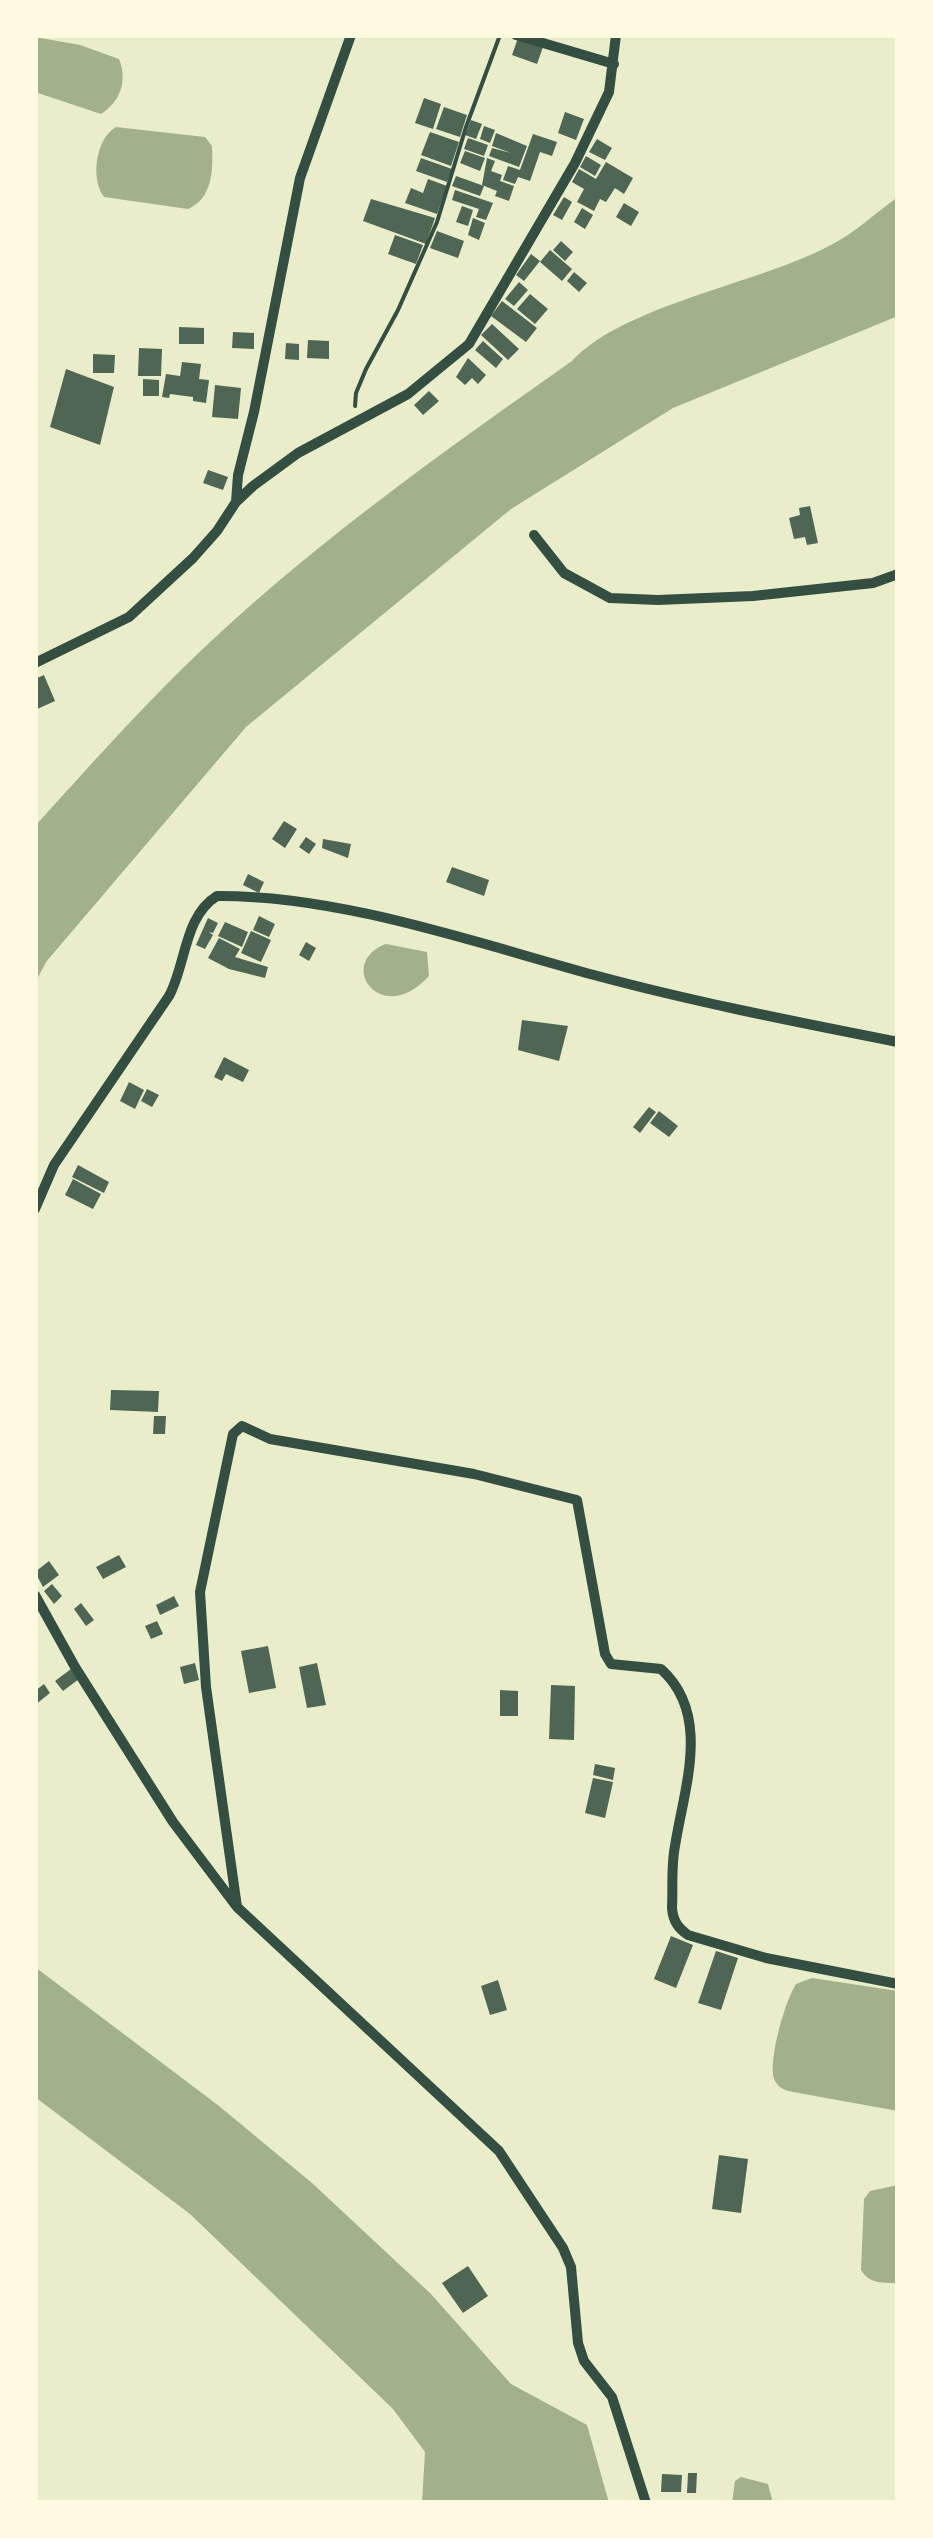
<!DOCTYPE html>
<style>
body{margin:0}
#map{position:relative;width:933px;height:2538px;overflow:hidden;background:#e9edc9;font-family:Arial,sans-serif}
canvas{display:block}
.frame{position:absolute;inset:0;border:38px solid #fefae0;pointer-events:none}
</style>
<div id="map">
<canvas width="933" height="2538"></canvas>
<div class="frame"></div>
</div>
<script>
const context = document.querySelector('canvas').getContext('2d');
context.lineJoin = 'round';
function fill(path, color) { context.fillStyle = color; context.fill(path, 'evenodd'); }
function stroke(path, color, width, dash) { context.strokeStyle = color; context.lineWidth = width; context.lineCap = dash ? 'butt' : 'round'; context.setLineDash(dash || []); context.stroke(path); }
fill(new Path2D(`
 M35,37L80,45L119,59C128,81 120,102 101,114L35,92Z
 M116,127L205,137L212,146C213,170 213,198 188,209L104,197C90,179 96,138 116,127Z
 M898,197V316L673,408L511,509L246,727L46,962L35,983V826C84,772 133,717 185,666C303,551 438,455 572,361C624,305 757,284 829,246C854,234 875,213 898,197Z
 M386,944L427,952L429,976C381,1029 335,963 386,944Z
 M35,1967L219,2106L312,2183L431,2294L511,2384L587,2425L609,2503H422L425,2452L393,2409L190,2214L35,2097Z
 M812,1978L898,1991V2111L793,2092C784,2090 778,2088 774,2079C768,2060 785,2001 796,1984Z
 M898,2185V2283C884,2283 869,2284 861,2270L864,2199L870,2191Z
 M741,2477L768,2484L773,2503H732L735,2481Z`), '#a3b18a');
fill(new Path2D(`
 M518,38L543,47L537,64L512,55Z
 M424,98L441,104L433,129L415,123Z
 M444,107L467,115L460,137L436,129Z
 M565,112L584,119L576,140L558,133Z
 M471,120L482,124L476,139L465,135Z
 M484,126L495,130L490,143L480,139Z
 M430,132L459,142L451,166L421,155Z
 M496,133L527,146L519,167L489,156L492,148L511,153L492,146Z
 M533,134L557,142L552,156L540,152L530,181L518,177L515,184L503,180L508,166L520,170Z
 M468,138L488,145L484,156L464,149Z
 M597,139L612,148L605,160L589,152Z
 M465,151L485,158L480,171L460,163Z
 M586,156L601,165L595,176L580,167Z
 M421,158L452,169L447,182L416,171Z
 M487,158L495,161L491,171L502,175L500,181L514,186L509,201L495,196L497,191L482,185Z
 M606,162L633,178L624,194L615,188L606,202L600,199L594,211L577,202L584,189L572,182L579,169L596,179Z
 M456,176L484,186L480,196L452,186Z
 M428,179L447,186L437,214L405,203L411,188L423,193Z
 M455,190L493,203L486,220L476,217L479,209L452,200Z
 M564,197L572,202L562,220L553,215Z
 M371,199L435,218L426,244L363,221Z
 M624,203L639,212L631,226L616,217Z
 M462,206L473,210L468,226L456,222Z
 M582,208L593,215L585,229L574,222Z
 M473,218L485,223L479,240L468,235Z
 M437,231L464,241L458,258L430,248Z
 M395,235L423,245L416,264L388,254Z
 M561,241L573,252L565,261L553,250Z
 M550,250L572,269L562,281L540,262Z
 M531,254L540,261L524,281L516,275Z
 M574,272L587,283L579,292L567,281Z
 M519,282L528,290L514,306L505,299Z
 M530,294L548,309L535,324L517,309Z
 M502,301L537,328L526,342L491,316Z
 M492,324L519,349L508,360L481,335Z
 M179,327L204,328V344H179Z
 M233,332L254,333V349L232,348Z
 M308,340L329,341V359L307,358Z
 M483,341L503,359L496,368L475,350Z
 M286,343L299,344V360L285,359Z
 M139,348L162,349L161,376H138Z
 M93,354L115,355L114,373H93Z
 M468,358L486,375L478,384L472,378L465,385L456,377Z
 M182,362L201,364L199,379L209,380L206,403L193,401V397L170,394L169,398L162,397L166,374L180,376Z
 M66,369L114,387L100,445L50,427Z
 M143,379L159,380V396H143Z
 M215,385L241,388L238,419L212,417Z
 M429,391L439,401L423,415L414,405Z
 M208,470L228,477L223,490L203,483Z
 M810,506L818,543L807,545L805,537L794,539L789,518L800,515L799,508Z
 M44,675L55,701L35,710V679Z
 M284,821L297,829L285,848L272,839Z
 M306,837L316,844L309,854L299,847Z
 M323,839L351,844L348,858L322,848Z
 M452,867L489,880L484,896L446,882Z
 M248,874L264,882L259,893L243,885Z
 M259,916L275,924L269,937L253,930Z
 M208,918L218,923L213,933L209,932L213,935L205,949L196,945Z
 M225,922L248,932L242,947L218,936Z
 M251,931L271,940L261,962L241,953Z
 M219,938L240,949L235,957L268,967L265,978L229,969L208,958Z
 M306,942L316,948L309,961L299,955Z
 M522,1020L568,1026L559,1061L518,1050Z
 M224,1057L249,1070L243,1082L226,1074L222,1081L214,1077Z
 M129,1082L144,1090L135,1109L120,1101Z
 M147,1089L159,1095L152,1107L141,1101Z
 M649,1107L656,1112L640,1133L633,1127Z
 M659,1111L678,1126L669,1137L650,1123Z
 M78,1165L109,1182L104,1193L72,1177Z
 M73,1179L101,1194L93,1209L65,1195Z
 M111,1390L159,1391L158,1412L110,1410Z
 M154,1416H166L165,1434H153Z
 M119,1555L126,1567L103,1579L96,1567Z
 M49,1561L59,1575L43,1587L35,1572Z
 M52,1584L62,1596L54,1604L44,1591Z
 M174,1596L179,1606L160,1615L156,1605Z
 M81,1603L94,1620L86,1626L74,1609Z
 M157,1621L163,1634L151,1639L145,1626Z
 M268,1646L276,1688L249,1693L241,1651Z
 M195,1663L199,1680L184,1684L180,1667Z
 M317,1663L326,1705L307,1708L299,1667Z
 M71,1669L79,1679L63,1691L55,1681Z
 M44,1684L50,1693L35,1705V1691Z
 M551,1685L575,1686L574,1740L549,1739Z
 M500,1690L518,1691V1716H500Z
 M595,1764L615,1768L613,1780L593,1775Z
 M593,1778L613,1782L605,1818L585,1813Z
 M671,1936L693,1945L676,1988L654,1979Z
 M716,1951L738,1958L721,2010L698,2003Z
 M498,1980L507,2010L490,2015L481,1986Z
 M719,2155L748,2159L741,2213L712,2209Z
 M468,2266L488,2296L463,2313L442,2283Z
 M688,2473H697L696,2493H687Z
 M662,2474L682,2475L681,2492H661Z`), '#4f6655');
stroke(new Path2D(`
 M355,406L356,393L366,369L398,310L437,222L466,127L500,35`), '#344e41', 4);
stroke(new Path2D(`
 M516,35L614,64
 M236,502L238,475L254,412L300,178L351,35
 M534,535L564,573L610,598L658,600L753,596L873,583L898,574
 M35,663L129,617L193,558L217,531L236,502L253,486L298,453L408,394L469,344L575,163L609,92L616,35
 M35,1209L54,1165L169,996C186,965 184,916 217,896C340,895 476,943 594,975C694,1002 797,1022 898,1042
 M35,1595L75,1667L173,1822L237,1907L499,2151L563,2248L571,2267L578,2343L584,2361L612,2397L646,2503
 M237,1907L206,1687L200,1592L233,1434L242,1426L270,1439L474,1474L577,1500L605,1654L611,1664L661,1669C712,1715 684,1788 675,1846C671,1866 673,1888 672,1908C673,1921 678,1928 688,1935L766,1958L898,1984`), '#344e41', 10);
</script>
